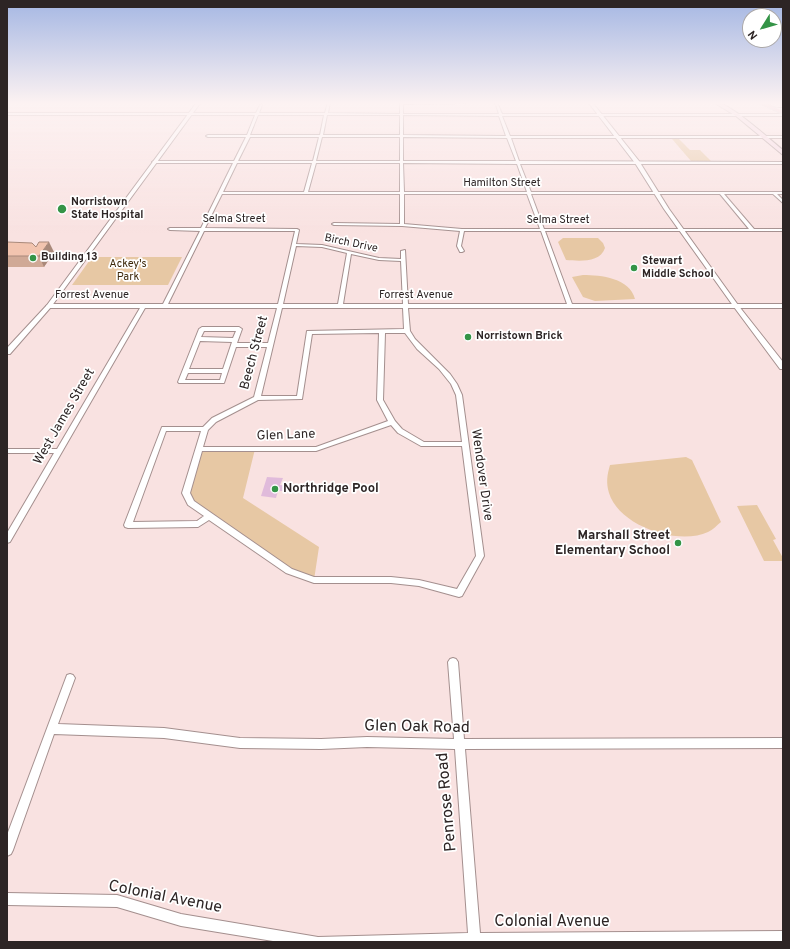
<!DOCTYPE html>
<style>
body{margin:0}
#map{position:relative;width:790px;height:949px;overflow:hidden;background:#f9e2e1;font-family:Overpass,sans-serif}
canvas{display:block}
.frame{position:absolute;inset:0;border:8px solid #2d2525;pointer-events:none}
.north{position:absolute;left:742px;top:8px;width:40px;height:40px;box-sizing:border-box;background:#fff;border:1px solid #aba8a8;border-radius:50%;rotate:233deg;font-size:11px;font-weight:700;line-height:16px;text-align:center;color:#2d2525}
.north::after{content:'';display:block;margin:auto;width:14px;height:18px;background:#349447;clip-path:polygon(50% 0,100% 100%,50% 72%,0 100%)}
</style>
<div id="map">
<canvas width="790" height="949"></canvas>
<div class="frame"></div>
<div class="north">N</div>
</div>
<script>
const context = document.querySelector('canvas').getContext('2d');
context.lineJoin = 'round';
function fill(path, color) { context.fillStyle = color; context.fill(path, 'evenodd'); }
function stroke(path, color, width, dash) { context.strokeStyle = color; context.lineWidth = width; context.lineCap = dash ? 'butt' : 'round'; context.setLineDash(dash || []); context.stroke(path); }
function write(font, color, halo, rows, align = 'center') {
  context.font = font + ' Overpass,sans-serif'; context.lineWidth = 3.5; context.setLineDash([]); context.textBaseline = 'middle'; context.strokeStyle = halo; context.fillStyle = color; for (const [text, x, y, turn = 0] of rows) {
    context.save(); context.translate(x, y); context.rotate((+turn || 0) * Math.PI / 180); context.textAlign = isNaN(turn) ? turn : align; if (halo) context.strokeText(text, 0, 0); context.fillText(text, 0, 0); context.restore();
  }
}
fill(new Path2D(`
 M672,139H679L690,150H700L711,161H691Z
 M563,238H598L603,243L605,248C600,263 579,261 566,260L558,242Z
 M92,257H182L168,285H72Z
 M583,275C601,275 630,278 635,299L595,301L583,297L572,277Z
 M199,449H255L243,498L319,547L314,580L289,571L191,503L186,493Z
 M686,457L692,460L721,522C717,525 713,530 708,532C678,546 619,526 609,493C606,483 607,475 610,465Z
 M757,505L776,539L773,540L783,558V561H764L737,506Z`), '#e7c8a4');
fill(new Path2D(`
 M267,477L283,478L280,485L289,486L287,491H278L276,498L261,496Z`), '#e0bbdb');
const minor = new Path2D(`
 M328,102H330L328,113L400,114V102H402L465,103L403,104V114H499L495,102H497L502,114H783V116H502L510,136H783V138H511L519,161L783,162V164H520L531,192H783V194H777L783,200V203L773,194H724L754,229H783V231H545L572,304H783V308H408L410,331L415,339L450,374L457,384L462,395L484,556L462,596L459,597L419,586L391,583H314L286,573L209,520L198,527L128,528L125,527L124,525L162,427H203L212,418L254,397L267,347H236L224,383H179L178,382L199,329L202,327H239L242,329L237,343H268L277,308H145L10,542L7,543V533L54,453H7V449H57L140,308H49L46,306L49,304H163L200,231L170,230L168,229L170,228H201L233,163H154L152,162L154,161H234L246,137H208L206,136L208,135H247L255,115H7V113H256L260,105L261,104L262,105L259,113H325ZM258,115H324L320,135H250ZM327,115H400V135H323ZM403,115L499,116L506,136L403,135ZM250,137H319L313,161H238ZM322,137H400V161H316ZM403,137L507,138L516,161H403ZM237,163H312L304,192H223ZM316,163H400V192H308ZM403,163L517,164L527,192H404ZM222,194H400V224L334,223L332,224L334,225L402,226L460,231L457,246L460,252H462L464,251L461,246L464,231H541L567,304H408L405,250L401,251V259L379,258L322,245L296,244L299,230L297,229L205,228ZM404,194H527L540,229H462L404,224ZM531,194H720L749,229H544ZM204,231H295L278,304H168ZM296,246L322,247L347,253L338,304H283ZM351,254L379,260L401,261L403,304H343ZM282,308H403L404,329L307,331L297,396H261ZM204,331H236L233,338L201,337ZM379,333L377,400L388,421L316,447H203L208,430L216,422L258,400L302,399L312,334ZM385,333H405L417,349L439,369L451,384L456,395L462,442H424L402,429L395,421L383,400ZM200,341L232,342L223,369H189ZM188,373H222L220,380H185ZM391,425L398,433L421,446H462L476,556L457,589L419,580L391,577H314L292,569L194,501L190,493L202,451H316ZM166,431H201L182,493L188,505L204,516L197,521L133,522Z
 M773,108H783V110H774Z
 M453,658L456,659L458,662L464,739L783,738V748L465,749L480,933L783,931V942H279L181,926L117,907L7,905V893L117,895L181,914L318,937L468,933L455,749L367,747L321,749L240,748L164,738L54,734L13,850L11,854L7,856V835L67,675L70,674L73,675L75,678L58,724L164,728L240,738L321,739L367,737L454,739L448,662L450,659Z`);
const tertiary = new Path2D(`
 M197,102H201L51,307L10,354H7V348L47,305Z
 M588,102H592L639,161L669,209L738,305L783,362V369H780L734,307L664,209L635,163Z`);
const secondary = new Path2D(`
 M713,102C728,100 770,140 783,150V155L736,116Z`);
const primary = new Path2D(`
 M757,102H762L783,111V114Z`);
stroke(minor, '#a48f8e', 2);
stroke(tertiary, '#a48f8e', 2);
stroke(secondary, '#a48f8e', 2);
stroke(primary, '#cdcbcb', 2);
fill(minor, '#fff');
fill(tertiary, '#fff');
fill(secondary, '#f6d9e4');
fill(primary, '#eeb2ca');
fill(new Path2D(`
 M7,242L36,247L54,252L44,267H7Z`), '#d0a996');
fill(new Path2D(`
 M49,242L54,252L44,267L39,256Z`), '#a9897a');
const building = new Path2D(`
 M7,242L32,243L36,247L39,242H49L39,256H7Z`);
fill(building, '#f2c4af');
stroke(building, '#a9897a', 1);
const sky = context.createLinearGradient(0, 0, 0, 234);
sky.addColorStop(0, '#a5b7e3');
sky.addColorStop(0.44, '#fcf2f2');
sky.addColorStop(1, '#fcf2f200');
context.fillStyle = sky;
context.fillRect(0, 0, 790, 234);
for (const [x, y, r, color] of [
 [62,209,5,"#349447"],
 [33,258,4,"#349447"],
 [634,268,4,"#349447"],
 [468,337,4,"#349447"],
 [275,489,4,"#349447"],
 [678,543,4,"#349447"]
]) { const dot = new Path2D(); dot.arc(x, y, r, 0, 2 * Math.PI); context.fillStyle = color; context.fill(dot); stroke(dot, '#fff', 1.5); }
write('11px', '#2d2525', '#fff', [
 ["Hamilton Street",502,184],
 ["Selma Street",234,220],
 ["Selma Street",558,221],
 ["Birch Drive",351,244,12],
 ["Forrest Avenue",92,296],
 ["Forrest Avenue",416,296]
]);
write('bold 11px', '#2d2525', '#fff', [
 ["Norristown",71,203],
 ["State Hospital",71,216],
 ["Building 13",41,258],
 ["Stewart",642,262],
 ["Middle School",642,275],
 ["Norristown Brick",476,337]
], 'left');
write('11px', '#3e290b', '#fff', [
 ["Ackey's",128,265],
 ["Park",128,278]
]);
write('13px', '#2d2525', '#fff', [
 ["Beech Street",255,353,-75],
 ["West James Street",65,417,-60],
 ["Glen Lane",286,436,-2],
 ["Wendover Drive",481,475,82]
]);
write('bold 13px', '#2d2525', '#fff', [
 ["Northridge Pool",283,489],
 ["Marshall Street",670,536,"right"],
 ["Elementary School",670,551,"right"]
], 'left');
write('16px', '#2d2525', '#fff', [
 ["Glen Oak Road",417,728,1],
 ["Penrose Road",448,802,-95],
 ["Colonial Avenue",165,898,11],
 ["Colonial Avenue",552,923]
]);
</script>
